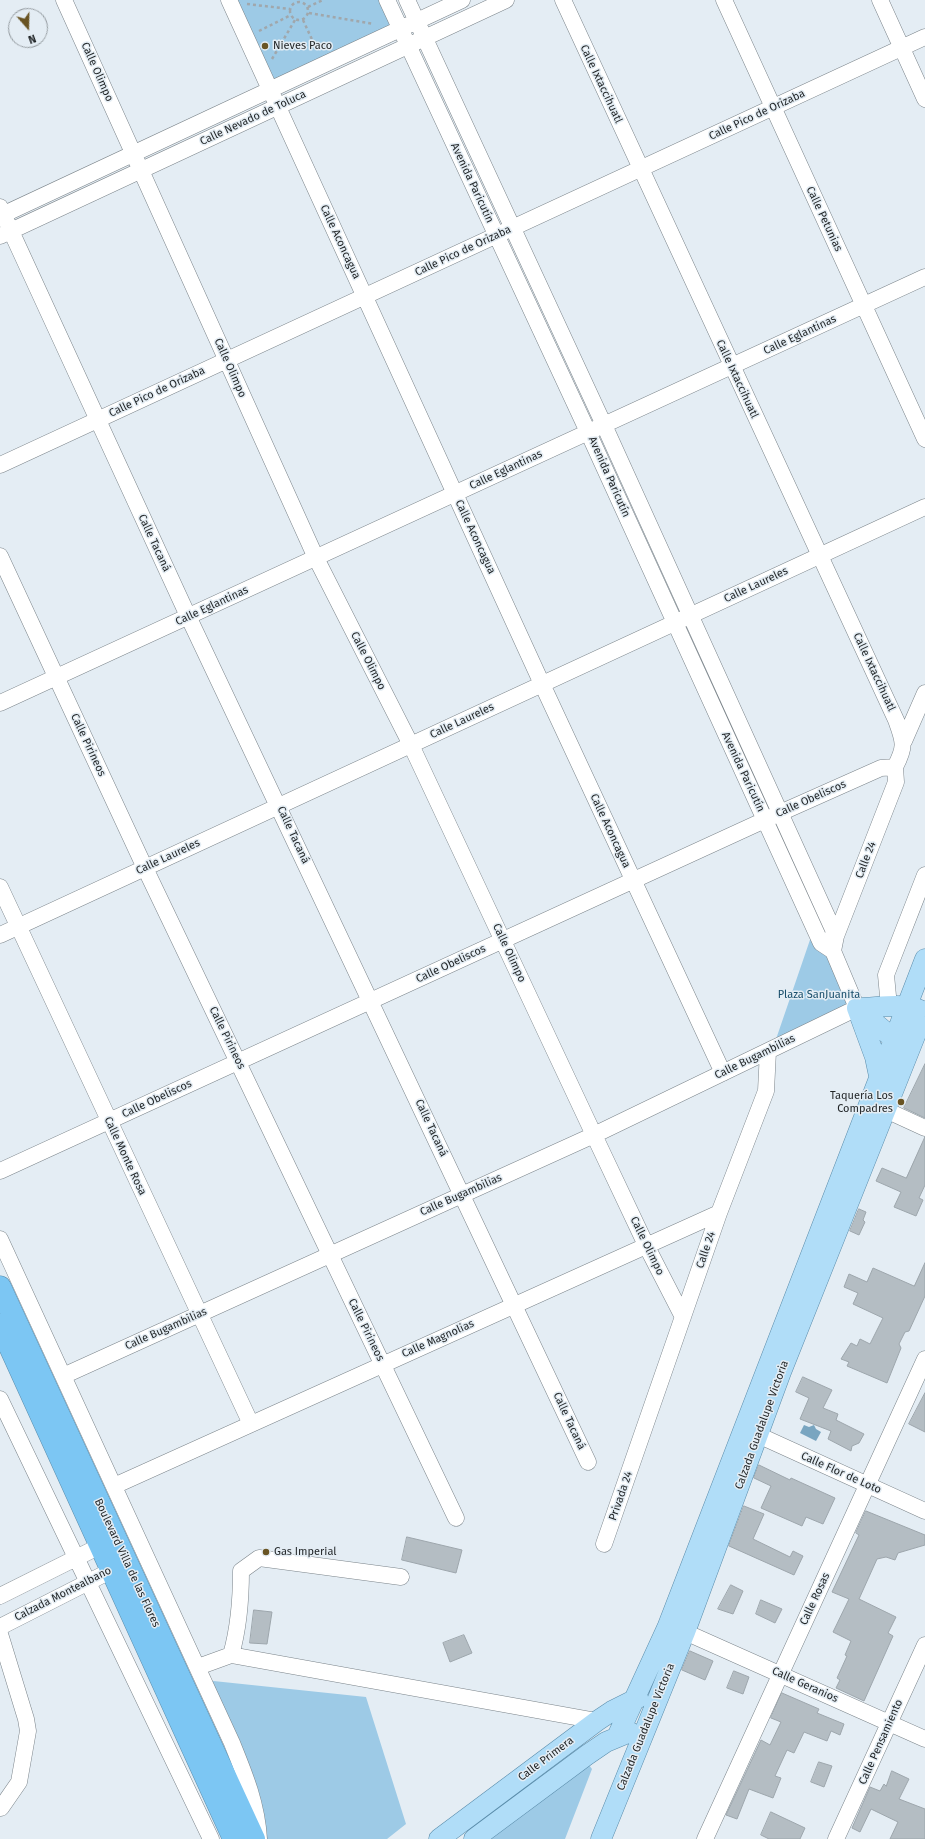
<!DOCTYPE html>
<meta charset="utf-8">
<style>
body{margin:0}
#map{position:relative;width:925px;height:1839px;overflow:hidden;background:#e4edf4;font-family:"Fira Sans",sans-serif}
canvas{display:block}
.north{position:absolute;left:8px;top:8px;width:40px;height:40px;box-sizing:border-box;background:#e4edf4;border:1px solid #959ca1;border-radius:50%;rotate:160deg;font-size:11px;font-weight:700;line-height:16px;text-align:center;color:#1f2325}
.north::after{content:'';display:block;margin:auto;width:14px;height:18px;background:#695423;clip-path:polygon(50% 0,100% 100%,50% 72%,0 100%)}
</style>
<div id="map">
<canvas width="925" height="1839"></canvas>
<div class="north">N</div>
</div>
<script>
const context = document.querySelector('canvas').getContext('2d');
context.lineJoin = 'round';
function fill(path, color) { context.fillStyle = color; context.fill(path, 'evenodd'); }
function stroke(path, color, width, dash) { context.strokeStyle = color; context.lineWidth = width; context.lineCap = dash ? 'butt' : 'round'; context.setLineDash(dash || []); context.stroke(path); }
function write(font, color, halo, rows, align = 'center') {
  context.font = font + ' "Fira Sans",sans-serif'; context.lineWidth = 3; context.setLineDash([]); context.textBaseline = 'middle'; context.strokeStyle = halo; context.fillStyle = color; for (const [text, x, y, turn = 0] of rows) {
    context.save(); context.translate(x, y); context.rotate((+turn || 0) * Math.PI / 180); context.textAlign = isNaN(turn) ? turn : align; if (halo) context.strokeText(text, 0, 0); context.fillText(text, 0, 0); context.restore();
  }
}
fill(new Path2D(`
 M223,0H379L393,29L263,88Z
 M812,934L825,944L855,1007L774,1045Z
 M204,1680L366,1697L406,1824L387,1839H261Z
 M583,1757L592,1769L565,1839H474Z`), '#9dcae6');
fill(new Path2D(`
 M804,1425L809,1427L814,1425L816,1429L821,1432L816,1441L800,1433Z`), '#79a5c0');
const building = new Path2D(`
 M925,1064V1118L904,1108Z
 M925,1137V1185L919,1198L923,1200L916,1216L894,1207L901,1192L876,1181L882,1168L906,1178Z
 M859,1209L866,1212L863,1220L865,1222L859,1235L850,1231Z
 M925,1263V1296L909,1331L905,1332L899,1344L901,1348L887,1383L847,1366L849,1362L841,1359L851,1343L857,1346L860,1339L870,1344L883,1318L853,1304L858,1293L844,1287L849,1274L867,1282L873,1268L914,1286Z
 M803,1377L832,1390L823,1408L838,1414L836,1420L864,1434L859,1443L852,1446L851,1451L828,1439L831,1431L800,1419L809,1398L796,1392Z
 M925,1393V1432L909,1424Z
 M759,1465L790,1480L791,1478L835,1498L823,1524L806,1517L802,1526L761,1508L771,1486L754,1478Z
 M744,1506L764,1514L753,1539L790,1557L793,1551L803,1556L794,1575L729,1546Z
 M866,1511L925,1535V1545L898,1553L895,1560L886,1557L877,1559L859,1599L896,1617L888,1633L893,1636L864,1701L836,1688L840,1680L837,1678L847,1656L845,1655L851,1641L833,1632L849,1599L832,1592L859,1535L856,1533Z
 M407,1537L462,1550L456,1573L402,1560Z
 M731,1585L743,1591L733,1614L718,1609Z
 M761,1600L782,1609L775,1623L756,1614Z
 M254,1610L272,1612L267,1644L250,1643Z
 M464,1635L472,1653L450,1662L443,1643Z
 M690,1651L713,1661L705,1680L682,1670Z
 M734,1671L749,1677L743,1694L727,1688Z
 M782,1693L819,1709L817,1713L844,1724L840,1735L831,1731L827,1741L804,1732L794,1753L787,1750L775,1776L781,1778L773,1798L749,1789L737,1819L726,1815L761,1740L770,1745L781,1722L771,1718Z
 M819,1762L832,1766L824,1787L811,1782Z
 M892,1771L909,1779L899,1799L925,1809V1839H890L898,1822L871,1809L860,1832L852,1828L870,1787L880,1791L884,1784L886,1786Z
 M771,1812L805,1828L800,1839H769L761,1835Z`);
fill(building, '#b4bdc3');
stroke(building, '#9da6ac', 1);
const minor = new Path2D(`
 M64,0L316,558L411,745L594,1135L646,1245L683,1317
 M229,0L542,684L723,1073
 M407,0L604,425L836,936L833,951
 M724,0L925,439
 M880,0L925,99
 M0,207L188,616L588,1462
 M0,216L462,0
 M0,236L506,0
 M0,465L925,37
 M0,556L145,868L456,1518
 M0,703L925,277
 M904,741L925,693
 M0,887L251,1424
 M0,935L925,507
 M831,938L836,936L896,782L895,767
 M888,996L886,975L925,875
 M875,1105L925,1128
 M0,1171L780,813L881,768L895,767C906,746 904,742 896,720L563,0
 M0,1239L232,1743C245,1775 257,1804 259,1839
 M63,1376L594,1135L857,1008L833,951L821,943L588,432L387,0
 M0,1399L211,1839
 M758,1435L925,1511
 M114,1486L719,1213
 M604,1544L719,1213L766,1091L768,1051
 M0,1596L110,1541
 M0,1627L122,1565
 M685,1632L925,1739
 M0,1634L26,1719L28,1731L19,1782L1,1808
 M231,1655C239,1627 241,1600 241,1571L259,1558L401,1577
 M198,1667L231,1655L597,1721
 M705,1839L925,1359
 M836,1839L925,1645`);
const major = new Path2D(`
 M857,1008L875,1057L879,1076
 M857,1008C877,1008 898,1003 918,1009
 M857,1008L894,1039L905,1042
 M617,1737L667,1628L925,959
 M439,1839L597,1721L612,1711L638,1698
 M474,1839L587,1755L606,1742L630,1732
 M601,1839L685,1632L781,1372L925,1011`);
const highway = new Path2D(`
 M0,1287L254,1839
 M0,1325L234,1839`);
stroke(minor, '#7b848a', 17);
stroke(major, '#5b8dab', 21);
stroke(highway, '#5b8dab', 23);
stroke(new Path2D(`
 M290 11a9 9 0 1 1 18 0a9 9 0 1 1-18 0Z
 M247,4L290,9
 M308,7L323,0
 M309,13L374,24
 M303,20L315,46
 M259,31L291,15
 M272,59L295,20`), '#a0a7ac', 2.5, [3, 3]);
stroke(minor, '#fff', 16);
stroke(major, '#b0ddf8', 20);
stroke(highway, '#7cc6f3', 22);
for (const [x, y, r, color] of [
 [265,46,4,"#695423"],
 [901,1102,4,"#695423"],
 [266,1552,4,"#695423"]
]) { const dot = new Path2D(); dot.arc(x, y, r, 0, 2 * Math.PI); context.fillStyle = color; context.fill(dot); stroke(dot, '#e4edf4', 1.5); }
write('11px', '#1f2325', '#e4edf4', [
 ["Nieves Paco",273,46],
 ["Taquería Los",893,1096,"right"],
 ["Compadres",893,1109,"right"],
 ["Gas Imperial",274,1552]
], 'left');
write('11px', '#1f2325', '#e4edf4', [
 ["Calle Olimpo",97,72,66],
 ["Calle Ixtaccihuatl",601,84,65],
 ["Calle Pico de Orizaba",757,115,-25],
 ["Calle Nevado de Toluca",253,118,-25],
 ["Avenida Paricutín",472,183,65],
 ["Calle Petunias",824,219,65],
 ["Calle Aconcagua",340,242,65],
 ["Calle Pico de Orizaba",463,251,-25],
 ["Calle Eglantinas",800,335,-25],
 ["Calle Olimpo",230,368,66],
 ["Calle Ixtaccihuatl",737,379,65],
 ["Calle Pico de Orizaba",157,392,-25],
 ["Calle Eglantinas",506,470,-25],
 ["Avenida Paricutín",609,477,66],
 ["Calle Aconcagua",475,537,65],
 ["Calle Tacaná",154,543,65],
 ["Calle Laureles",756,585,-25],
 ["Calle Eglantinas",212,606,-25],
 ["Calle Olimpo",368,661,63],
 ["Calle Ixtaccihuatl",874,672,65],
 ["Calle Laureles",462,721,-25],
 ["Calle Pirineos",88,745,65],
 ["Avenida Paricutín",743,772,65],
 ["Calle Obeliscos",811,799,-24],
 ["Calle Aconcagua",610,831,65],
 ["Calle Tacaná",293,835,65],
 ["Calle Laureles",168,857,-25],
 ["Calle 24",866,860,-69],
 ["Calle Olimpo",509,953,65],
 ["Calle Obeliscos",451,964,-25],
 ["Calle Pirineos",227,1038,64],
 ["Calle Bugambilias",755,1057,-26],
 ["Calle Obeliscos",157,1099,-25],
 ["Calle Tacaná",431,1128,65],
 ["Calle Monte Rosa",125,1156,65],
 ["Calle Bugambilias",461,1195,-24],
 ["Calle Olimpo",647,1246,64],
 ["Calle 24",706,1250,-71],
 ["Calle Bugambilias",166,1329,-24],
 ["Calle Pirineos",366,1330,64],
 ["Calle Magnolias",438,1339,-24],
 ["Calle Tacaná",569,1421,65],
 ["Calzada Guadalupe Victoria",762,1425,-70],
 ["Calle Flor de Loto",841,1473,24],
 ["Privada 24",621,1496,-71],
 ["Boulevard Villa de las Flores",127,1563,65],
 ["Calzada Montealbano",63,1594,-27],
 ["Calle Rosas",815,1599,-65],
 ["Calle Geranios",805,1685,24],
 ["Calzada Guadalupe Victoria",646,1727,-68],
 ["Calle Pensamiento",881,1742,-66],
 ["Calle Primera",546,1759,-37]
]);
write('11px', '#184e6b', '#e4edf4', [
 ["Plaza SanJuanita",819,995]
]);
</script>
